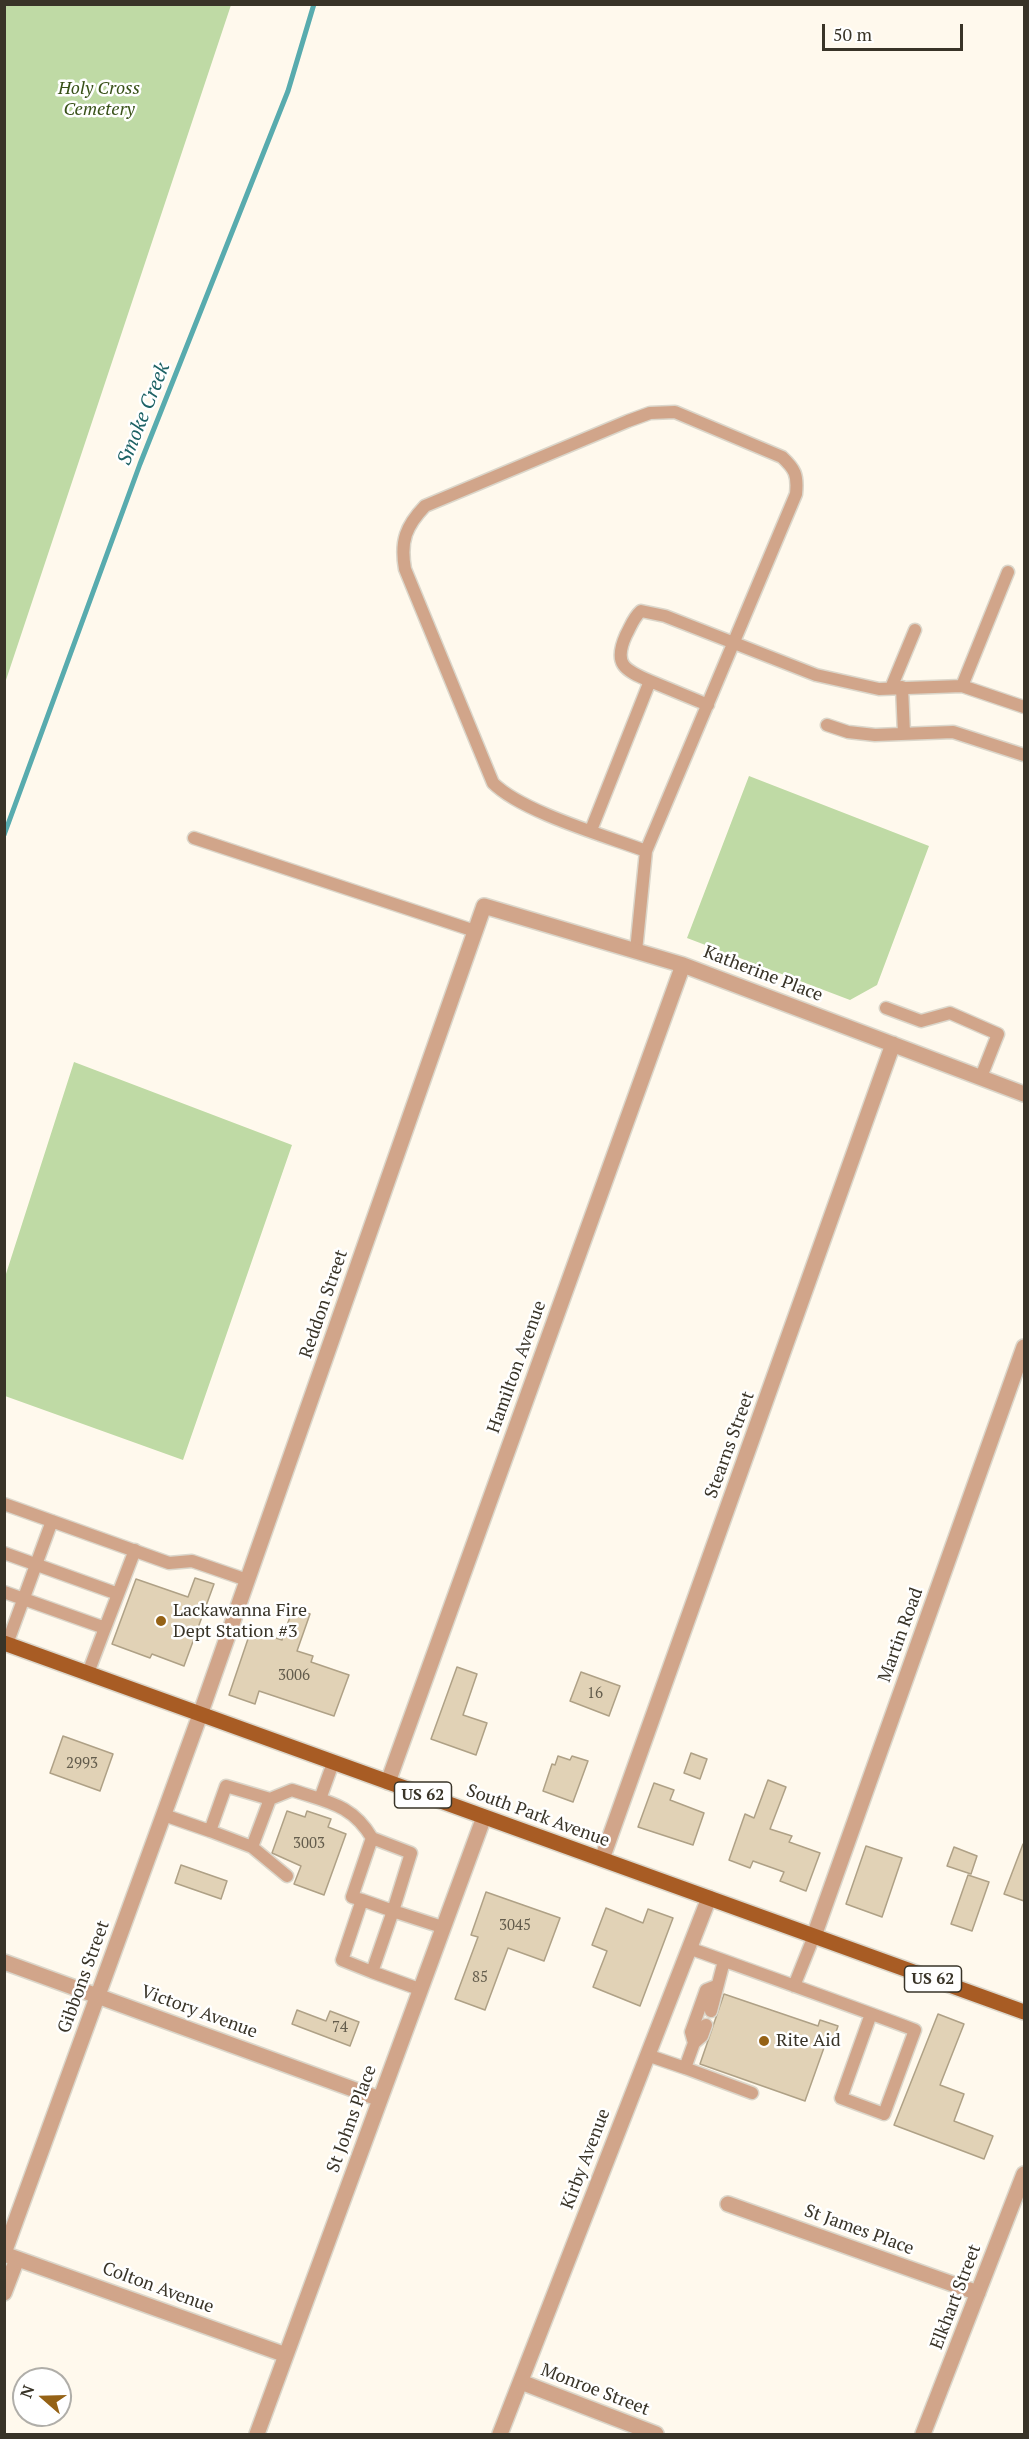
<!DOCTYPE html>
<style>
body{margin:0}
#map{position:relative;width:1029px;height:2439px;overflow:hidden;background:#fff9ed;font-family:"PT Serif",serif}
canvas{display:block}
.frame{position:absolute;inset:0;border:6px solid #393428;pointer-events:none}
.north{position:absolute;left:12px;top:2367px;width:60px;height:60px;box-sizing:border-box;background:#fff;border:2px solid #b0aea9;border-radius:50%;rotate:290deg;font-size:16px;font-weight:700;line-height:24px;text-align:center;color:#393428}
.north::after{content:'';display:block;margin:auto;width:21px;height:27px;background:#956216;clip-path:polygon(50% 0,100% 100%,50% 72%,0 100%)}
.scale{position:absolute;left:822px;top:24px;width:141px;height:27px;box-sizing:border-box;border:3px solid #393428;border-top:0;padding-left:8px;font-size:18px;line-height:21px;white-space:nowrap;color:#393428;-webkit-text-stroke:4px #fff;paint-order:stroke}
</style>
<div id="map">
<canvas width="1029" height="2439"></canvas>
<div class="frame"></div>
<div class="north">N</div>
<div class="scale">50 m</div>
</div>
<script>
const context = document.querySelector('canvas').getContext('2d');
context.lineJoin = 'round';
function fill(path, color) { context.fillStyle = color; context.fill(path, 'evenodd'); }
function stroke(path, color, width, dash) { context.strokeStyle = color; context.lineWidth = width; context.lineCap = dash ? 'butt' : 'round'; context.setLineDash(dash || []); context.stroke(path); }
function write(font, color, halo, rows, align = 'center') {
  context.font = font + ' "PT Serif",serif'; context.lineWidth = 5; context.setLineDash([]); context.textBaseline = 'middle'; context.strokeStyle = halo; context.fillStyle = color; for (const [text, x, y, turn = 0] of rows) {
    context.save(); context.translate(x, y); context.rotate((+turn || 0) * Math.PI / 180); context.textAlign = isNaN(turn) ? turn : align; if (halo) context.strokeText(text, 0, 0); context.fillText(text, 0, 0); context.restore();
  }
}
fill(new Path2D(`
 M5,4L231,5L5,683L4,5Z
 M749,776L929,846L877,985L850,1000L687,938Z
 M74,1062L292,1145L183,1460L5,1396V1277Z`), '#bfdaa5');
stroke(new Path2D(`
 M4,835L140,464L288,91L314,4`), '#58abae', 5);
const building = new Path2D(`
 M195,1578L214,1584L184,1666L152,1654L150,1658L112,1644L136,1579L188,1597Z
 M293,1608L310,1614L297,1651L313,1656L311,1662L349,1675L334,1716L259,1691L255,1704L229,1695L251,1630L282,1640Z
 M457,1667L477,1674L463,1715L487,1723L476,1755L431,1739Z
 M581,1672L620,1686L609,1716L570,1701Z
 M63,1736L113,1754L100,1791L50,1773Z
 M691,1753L707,1759L700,1779L684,1773Z
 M558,1756L570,1760L572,1756L588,1761L573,1802L543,1791L552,1764L555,1765Z
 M768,1780L786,1787L770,1829L792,1836L789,1842L820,1853L806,1891L780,1881L784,1872L753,1861L750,1868L729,1860L745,1814L754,1818Z
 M654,1783L674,1790L670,1800L704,1813L693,1845L638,1827Z
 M287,1811L305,1817L307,1811L331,1819L328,1827L346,1834L324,1895L294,1884L301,1866L272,1853Z
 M1023,1844H1024V1901L1004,1894Z
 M866,1846L902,1858L882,1917L846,1904Z
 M954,1847L977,1856L971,1874L947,1866Z
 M181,1865L227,1881L221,1899L175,1883Z
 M968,1875L989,1882L972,1931L951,1924Z
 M486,1892L560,1918L544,1961L508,1948L485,2010L455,1999L478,1937L471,1935Z
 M606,1908L643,1923L648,1909L673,1918L640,2006L593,1987L607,1951L592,1945Z
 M724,1994L818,2026L820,2020L838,2026L832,2044L826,2042L805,2101L700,2064Z
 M297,2010L326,2021L330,2011L359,2022L350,2046L292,2024Z
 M938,2014L964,2024L940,2085L964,2094L954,2121L993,2136L984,2159L894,2125Z`);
fill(building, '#e1d2b6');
stroke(building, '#afa186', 1.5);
const service = new Path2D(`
 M650,681C624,670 613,664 626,635C631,626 633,618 641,611L665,616L816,675L879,689L962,686L1024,707
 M962,686L1008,572
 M902,687L904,734
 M891,688L915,630
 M827,725L848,732L875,735L953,732L1024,755
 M591,830L650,681L708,705
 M194,838L475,931
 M636,951L646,851L796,494C798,475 795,469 782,457L675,412L650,413L628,421L425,506C406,526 400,541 405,569L493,783C522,812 606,836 646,851
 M886,1008L921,1021L950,1013L998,1034L981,1077
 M4,1504L169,1563L192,1561L247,1580
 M4,1553L118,1594
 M4,1592L105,1628L135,1550
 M7,1644L52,1521
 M88,1673L105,1628
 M320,1799L333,1763
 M164,1815L210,1831
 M252,1847L270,1799
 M287,1876L252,1847L210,1831L226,1786L270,1799L292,1790C327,1802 352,1804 372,1838
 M362,1900L393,1911L411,1853L372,1838L352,1897L362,1900L342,1960L372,1972L393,1911L442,1927
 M689,1948C764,1975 840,2002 915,2030L884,2114L841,2098L871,2014
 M372,1972L419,1989
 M794,1986L814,1936
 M711,2011L724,1961
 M694,2043L691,2032L706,1990L716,1986
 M647,2055L685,2068L694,2043L702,2036L706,2025
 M685,2068L752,2093`);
const minor = new Path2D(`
 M388,1782L683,965
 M602,1859L893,1044
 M814,1936L1024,1347
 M4,1962L380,2099
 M728,2204L978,2293
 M4,2253L200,1715L484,906L683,965L1024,1094
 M4,2254L286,2355
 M4,2293L17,2259
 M521,2382L656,2434
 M257,2434L484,1817
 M500,2434L709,1898
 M923,2434L1024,2174`);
const primary = new Path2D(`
 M4,1643L1024,2012`);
stroke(service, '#dbd6ca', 15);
stroke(minor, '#dbd6ca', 18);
stroke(primary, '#dbd6ca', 18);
stroke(service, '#d1a58a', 12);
stroke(minor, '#d1a58a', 15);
stroke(primary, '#a85c24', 15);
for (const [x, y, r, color] of [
 [161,1621,6,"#956216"],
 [764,2041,6,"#956216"]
]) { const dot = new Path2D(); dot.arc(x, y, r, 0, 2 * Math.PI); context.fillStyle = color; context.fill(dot); stroke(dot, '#fff', 2); }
write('15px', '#635c4c', null, [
 ["3006",294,1676],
 ["16",595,1694],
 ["2993",82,1764],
 ["3003",309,1844],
 ["3045",515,1926],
 ["85",480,1978],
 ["74",340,2028]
]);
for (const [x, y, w] of [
 [423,1795,57],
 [933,1979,57]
]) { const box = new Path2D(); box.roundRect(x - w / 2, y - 13, w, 26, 4.5); context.fillStyle = '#fff'; context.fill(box); stroke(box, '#393428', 1.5); }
write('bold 16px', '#393428', null, [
 ["US 62",423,1795],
 ["US 62",933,1979]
]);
write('italic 18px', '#385118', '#fff', [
 ["Holy Cross",99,89],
 ["Cemetery",99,110]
]);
write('18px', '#393428', '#fff', [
 ["Katherine Place",763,974,21],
 ["Reddon Street",324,1304,-71],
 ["Hamilton Avenue",517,1367,-70],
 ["Stearns Street",730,1445,-70],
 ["Martin Road",901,1635,-70],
 ["South Park Avenue",538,1816,20],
 ["Gibbons Street",84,1977,-70],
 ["Victory Avenue",199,2012,20],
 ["St Johns Place",352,2119,-70],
 ["Kirby Avenue",586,2159,-69],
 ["St James Place",859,2230,20],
 ["Colton Avenue",158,2288,20],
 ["Elkhart Street",956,2297,-69],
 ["Monroe Street",595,2390,21]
]);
write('18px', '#393428', '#fff', [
 ["Lackawanna Fire",173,1611],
 ["Dept Station #3",173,1632],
 ["Rite Aid",776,2041]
], 'left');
write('italic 20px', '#1d6265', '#fff', [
 ["Smoke Creek",144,414,-68]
]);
</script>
